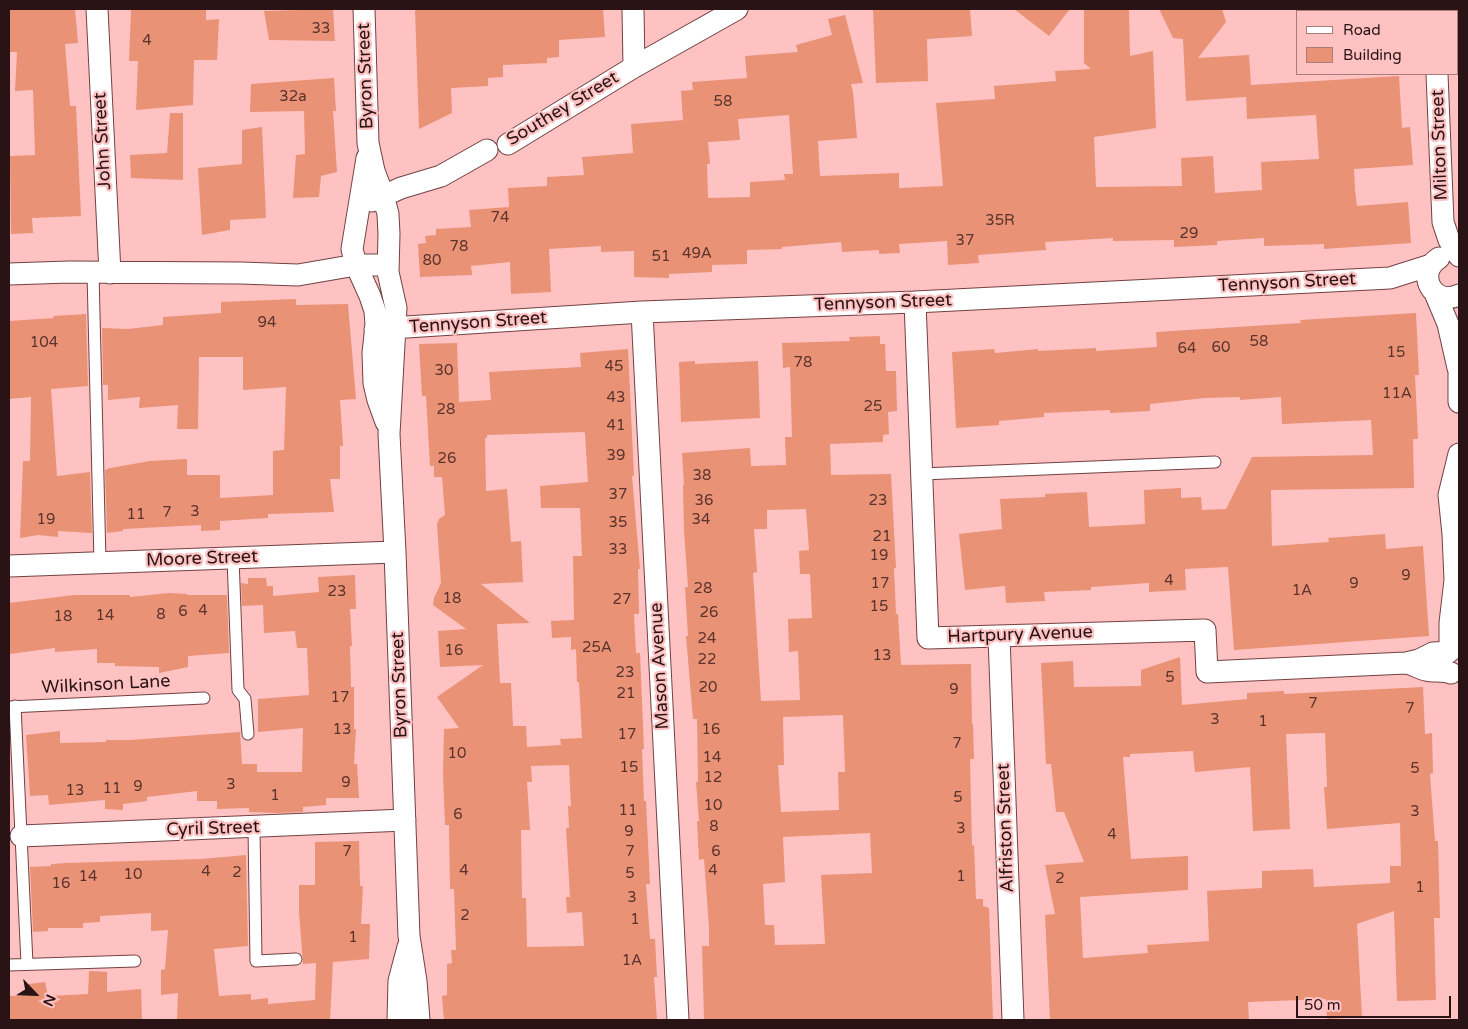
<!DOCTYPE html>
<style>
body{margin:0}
#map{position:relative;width:1468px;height:1029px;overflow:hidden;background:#ffc2c2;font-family:"Varela Round",sans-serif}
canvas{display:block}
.frame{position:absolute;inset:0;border:10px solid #291314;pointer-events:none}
.legend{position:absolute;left:1296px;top:10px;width:162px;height:65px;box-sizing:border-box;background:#ffc2c2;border:1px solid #a97c7c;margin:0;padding:6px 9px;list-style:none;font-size:15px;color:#291314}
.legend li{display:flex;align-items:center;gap:10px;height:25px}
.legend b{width:25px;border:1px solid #a97c7c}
.north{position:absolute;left:10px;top:969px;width:50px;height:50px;-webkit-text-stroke:4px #ffc2c2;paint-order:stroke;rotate:114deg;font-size:14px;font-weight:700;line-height:20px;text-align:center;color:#291314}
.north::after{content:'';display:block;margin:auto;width:18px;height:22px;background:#291314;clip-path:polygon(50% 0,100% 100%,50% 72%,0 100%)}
.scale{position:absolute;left:1296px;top:996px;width:155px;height:22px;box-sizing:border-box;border:2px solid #291314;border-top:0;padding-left:6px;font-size:15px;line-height:18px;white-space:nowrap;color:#291314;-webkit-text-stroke:4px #ffc2c2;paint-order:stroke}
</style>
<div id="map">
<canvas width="1468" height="1029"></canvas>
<div class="frame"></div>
<ul class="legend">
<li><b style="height:6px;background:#fff"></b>Road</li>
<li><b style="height:14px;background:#ea9276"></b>Building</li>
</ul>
<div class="north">N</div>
<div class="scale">50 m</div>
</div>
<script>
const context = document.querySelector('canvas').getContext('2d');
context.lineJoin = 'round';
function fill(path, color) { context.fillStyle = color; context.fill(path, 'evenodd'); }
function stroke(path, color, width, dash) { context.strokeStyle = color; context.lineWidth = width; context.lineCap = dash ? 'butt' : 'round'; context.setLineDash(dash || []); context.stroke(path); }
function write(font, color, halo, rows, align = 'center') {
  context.font = font + ' "Varela Round",sans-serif'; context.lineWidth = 4.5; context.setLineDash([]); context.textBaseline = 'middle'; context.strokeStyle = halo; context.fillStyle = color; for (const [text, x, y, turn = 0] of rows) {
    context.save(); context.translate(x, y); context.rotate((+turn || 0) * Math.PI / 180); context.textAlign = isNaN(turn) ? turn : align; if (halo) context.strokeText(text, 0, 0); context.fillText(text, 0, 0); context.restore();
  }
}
fill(new Path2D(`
 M9,9H75L78,43L65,44L70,106H76L81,216L32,218L33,233L11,234L10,156L35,155L33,90L15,91L17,52H9Z
 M131,9H206V20L219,19L217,60H194L193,105L136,110L138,61H129Z
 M333,9L335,41L269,40L264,11Z
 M415,9H603L605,37L559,40V57L547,58V63L503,65V77L488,78V86L451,88L452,113L419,129Z
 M873,9H970L972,36L927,39L928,81L876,83Z
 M1014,9H1070L1049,36Z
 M1084,9H1129L1130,56L1153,51L1156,128L1094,137L1096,187L1182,186L1181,158L1213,156L1215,193L1262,190L1261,162L1319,159L1316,115L1247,119L1246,97L1186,101L1183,39L1173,38L1159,9H1222L1226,22L1198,58L1249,55L1251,85L1399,76L1402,128L1410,127L1413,165L1354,169L1355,190L1357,206L1408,202L1411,243L1324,249V244L1264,246V238L1217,241V245L1174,247V240L1113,241V238L1045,242L1046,250L978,255L979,263L948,265L947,241L899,244L900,253L879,254V250L842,252L841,242L782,247V249L747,250V264L712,265V272L669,274V278L634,277V251L601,252V246L549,249L551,292L511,294L510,262L471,266L472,275L420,277L418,244L426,243L425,236L436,235V229L471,227L469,210L509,207L508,188L547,186V177L584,175L582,157L633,153L631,124L683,120L681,91L693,90L692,82L747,78L745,56L798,52L796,45L832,35L828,19L845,15L863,83L851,84L853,92L857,138L818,141L820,176L899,173V188L943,186L936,103L995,99L994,86L1056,81L1055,71L1091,69L1084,63ZM789,115L793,174H784L785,180L750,182V197L708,198L707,164H710L708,142L740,140L738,119Z
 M334,78L336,111H333L337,172L321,176L319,197L293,198L296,155L305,154L304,111L250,112L251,84Z
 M170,113H183V180L131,178L130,155L167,153Z
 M262,127L266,218L230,220V230L202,235L198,168L242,164V130Z
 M296,299V305L348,304L356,399L340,400L343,446H340V479H330L334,512L268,514V518L220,521V530L201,531V525L123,529V531L107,533L105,470L110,468L150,461L187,459V475H220V498L273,495V451L284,450L286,387L243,390V357H199L198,429H177L178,405L139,408L140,397L108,400V385H103L102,328L128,329L163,325V317L221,313V302Z
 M1416,313L1419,375H1415L1418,439H1413L1414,488L1271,490L1272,546L1329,542L1328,538L1385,534L1386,549L1423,546L1429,636L1234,650L1228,567L1185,569L1186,590L1149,592V583L1091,587V590L1044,592L1045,601L1006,603L1005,586L965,590L959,534L1002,529L1000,499L1045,497V494L1087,492L1089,527L1145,524L1144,490L1181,488V498L1201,497L1202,510L1226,509L1252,457L1373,455L1371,420L1282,424L1281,397L1240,400V397L1205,398L1150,404V411L1110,413V410L1044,413V417L999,421V425L956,428L952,352L994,349L995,353L1038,349V351L1096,348V351L1157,347L1156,332L1301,323L1300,320Z
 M86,314L88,386L51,389L57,476L90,472L92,533L58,531V537L38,535L20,538L23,461H30L31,397L9,399V321L54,318L53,316Z
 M880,336V344H885L886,371H896L897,411L888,412L889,434L883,435V442L830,444L831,475L891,474L896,568H894L896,614H898L901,665L971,664L972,724H973L974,759H970L972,846L974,845L976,899H983V906L989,908L993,1020H704L702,946H709V927L704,859L699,860L697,821H699L696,782H698L697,719H693L686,636H688L685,587H688L684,531L683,485H684L682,453L750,448L751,466L786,465L785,437H792L790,367L783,368L782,343L850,341L849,337ZM806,509L809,550L799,551L800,574H810L812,618L788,619L789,652L798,651L800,700L761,701L753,573L757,572L754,529H767V510ZM843,715L845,772H838L839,810L781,812L778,765H784L783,717ZM870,833L872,873L821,875L825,944L775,945L774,925H765L763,884L785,882L783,837Z
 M457,343L459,402L491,400L489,372L581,367L580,353L628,349L634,476H632L640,569H638L639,614H634L636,653H640L644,749H642L644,801H646L650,884H646L650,939H655L657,977H654L657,1020H444L442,996L447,995V964L452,963L451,950H456L454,889H450L449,825H445L443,774L444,729L459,728L437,697L483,665L440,667L438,631L466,629L433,605L434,598L441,583L437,524L439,519L445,515L442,477H434V466H430L426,396H422L419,344ZM583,432L585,433L588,482L540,486L541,508H580L582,556H573L574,620L551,621L552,638L571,637V650L576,649L577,682H579L582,738L560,739L561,745L527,747L526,726H513L511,683H500L497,624L530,623L481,584L523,582L521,541L511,542L507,489L486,491L485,438H487V435ZM569,765L571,806H568L569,828H566L570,897H566L567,913L582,912L584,946L527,947L526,898H522L521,830H530L527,782H532L531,766Z
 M695,361V364L758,361L760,418L681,422L679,362Z
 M355,575L356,609H350L352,646H350L351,687H354V729H356L354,764H357L359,798H326V805L303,807V812L276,813L249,812V808L217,809V801H197V791L147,797V801L123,804V810L105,809V800L49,805L48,795L30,796L26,735L60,731V743L106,742V740H130L240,732L242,764H257V772H302L303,728L258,732V699L309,695L307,648H297L295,631L264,633L263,605L242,606L241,583L248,584V578H266L267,586H273V596L319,592L318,577Z
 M169,593L187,594V595H227L229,653L188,656V667L159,673V667L115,666V663H97V649L55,652V648L9,654V603L74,595H130V597Z
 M1180,657L1182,705L1247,699V693L1284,691V694L1423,687L1425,734L1432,733L1433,773L1430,774L1435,841H1438L1440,918H1434L1436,1000L1397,1001L1394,911L1357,924L1362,1017L1327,1019L1326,999L1248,1002L1249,1020H1050L1045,915L1055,914L1045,865L1084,862L1064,812H1056L1051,764H1046L1041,663L1073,661L1074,687L1141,686V670ZM1325,733L1327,787H1324L1327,829L1400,823L1401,866H1390V883L1314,887L1313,869L1262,871V888L1207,891L1209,941L1147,945L1148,953L1083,958L1080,897L1188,890V856L1131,859L1123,757H1130V754L1193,751L1195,772L1250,767L1253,831L1290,829L1286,734Z
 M359,841L360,886H363L361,924H370L369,959L333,962L330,1020H177L178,993L161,995V970L165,969L168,930L151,931V913L100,916V922L83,923V928H48V931L33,932L30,867L51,866V864L67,863L201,859L246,855L248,946L214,949L219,996L251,994V1000L268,998V1004L315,1000L316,963L303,964L299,912V885H315V842Z
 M89,971L107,972V992L141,989L142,1020H9V996L30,995L29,984L45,982L48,996L88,994Z`), '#ea9276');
const lane = new Path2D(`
 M93,273L100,562
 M922,474L1215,462
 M233,558L238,690L245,699L248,734
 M15,706L27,964
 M9,707L204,698
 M254,828L256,961L296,959
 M9,965L135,961`);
const street = new Path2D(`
 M97,9L110,273
 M364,9L368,143L374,171L383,195L388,214L389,234L388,272L396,308L389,434L395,552L409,936L416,981L419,1020
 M633,9L634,67
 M1433,9L1434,11
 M1437,74L1443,222L1449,240L1459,256
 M508,144L634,67L737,9
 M367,158L352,249L356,265L370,296L375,311L376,325L373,353L374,383L378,400L386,422
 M372,201L401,188L441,176L487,150
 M1439,258C1415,273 1433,307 1459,295
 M9,274L69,272L241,273L298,275L356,265H387
 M1435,293L1448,324L1458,368
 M915,302L928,638L1205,630L1207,672L1406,663L1419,660L1433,653L1449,652
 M642,312L678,1020
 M375,329L642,312L915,302L1390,278L1431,265
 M1459,356V402
 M9,566L395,552
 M999,636L1013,1020
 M1450,651V623L1455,580L1453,534L1449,495L1459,454
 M1406,663C1414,664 1419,669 1426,670C1434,672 1442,670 1451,673
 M21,836L405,820
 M398,1020L399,981L408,947`);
stroke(lane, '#734142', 13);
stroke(street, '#734142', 23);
stroke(lane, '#fff', 11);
stroke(street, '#fff', 21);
write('15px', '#59332c', null, [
 ["33",321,29],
 ["4",147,41],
 ["32a",293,97],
 ["58",723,102],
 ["74",500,218],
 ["35R",1000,221],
 ["29",1189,234],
 ["37",965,241],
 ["78",459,247],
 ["49A",697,254],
 ["51",661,257],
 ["80",432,261],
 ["94",267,323],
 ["58",1259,342],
 ["104",44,343],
 ["60",1221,348],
 ["64",1187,349],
 ["15",1396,353],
 ["78",803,363],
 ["45",614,367],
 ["30",444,371],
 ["11A",1397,394],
 ["43",616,398],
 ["25",873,407],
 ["28",446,410],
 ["41",616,426],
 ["39",616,456],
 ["26",447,459],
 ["38",702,476],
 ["37",618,495],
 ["36",704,501],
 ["23",878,501],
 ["3",195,512],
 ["7",167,513],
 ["11",136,515],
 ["19",46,520],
 ["34",701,520],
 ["35",618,523],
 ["21",882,537],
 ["33",618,550],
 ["19",879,556],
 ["9",1406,576],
 ["4",1169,581],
 ["17",880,584],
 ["9",1354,584],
 ["28",703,589],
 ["1A",1302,591],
 ["23",337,592],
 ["18",452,599],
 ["27",622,600],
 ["15",879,607],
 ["4",203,611],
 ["6",183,612],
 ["26",709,613],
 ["8",161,615],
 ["14",105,616],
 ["18",63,617],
 ["24",707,639],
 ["25A",597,648],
 ["16",454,651],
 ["13",882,656],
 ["22",707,660],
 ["23",625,673],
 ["5",1170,678],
 ["20",708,688],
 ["9",954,690],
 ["21",626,694],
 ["17",340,698],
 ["7",1313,704],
 ["7",1410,709],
 ["3",1215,720],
 ["1",1263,722],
 ["13",342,730],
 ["16",711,730],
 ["17",627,735],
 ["7",957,744],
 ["10",457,754],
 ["14",712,758],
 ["15",629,768],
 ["5",1415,769],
 ["12",713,778],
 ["9",346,783],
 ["3",231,785],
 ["9",138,787],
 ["11",112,789],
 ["13",75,791],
 ["1",275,796],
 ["5",958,798],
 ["10",713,806],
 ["11",628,811],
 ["3",1415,812],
 ["6",458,815],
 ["8",714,827],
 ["3",961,829],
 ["9",629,832],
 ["4",1112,835],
 ["7",347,852],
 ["7",630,852],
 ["6",716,852],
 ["4",464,871],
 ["4",713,871],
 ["4",206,872],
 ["2",237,873],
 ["5",630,874],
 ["10",133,875],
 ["14",88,877],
 ["1",961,877],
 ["2",1060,879],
 ["16",61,884],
 ["1",1420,888],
 ["3",632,898],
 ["2",465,916],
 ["1",635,920],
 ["1",353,938],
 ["1A",632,961]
]);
write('18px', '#291314', '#ffc2c2', [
 ["Byron Street",366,76,-92],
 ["Southey Street",563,109,-31],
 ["John Street",103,141,-93],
 ["Milton Street",1440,145,-92],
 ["Tennyson Street",1287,283,-3],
 ["Tennyson Street",883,303,-2],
 ["Tennyson Street",478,323,-4],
 ["Moore Street",202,559,-2],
 ["Hartpury Avenue",1020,635,-2],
 ["Mason Avenue",660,666,-93],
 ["Wilkinson Lane",106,685,-3],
 ["Byron Street",400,685,-92],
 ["Alfriston Street",1006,828,-92],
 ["Cyril Street",213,829,-2]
]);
</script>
